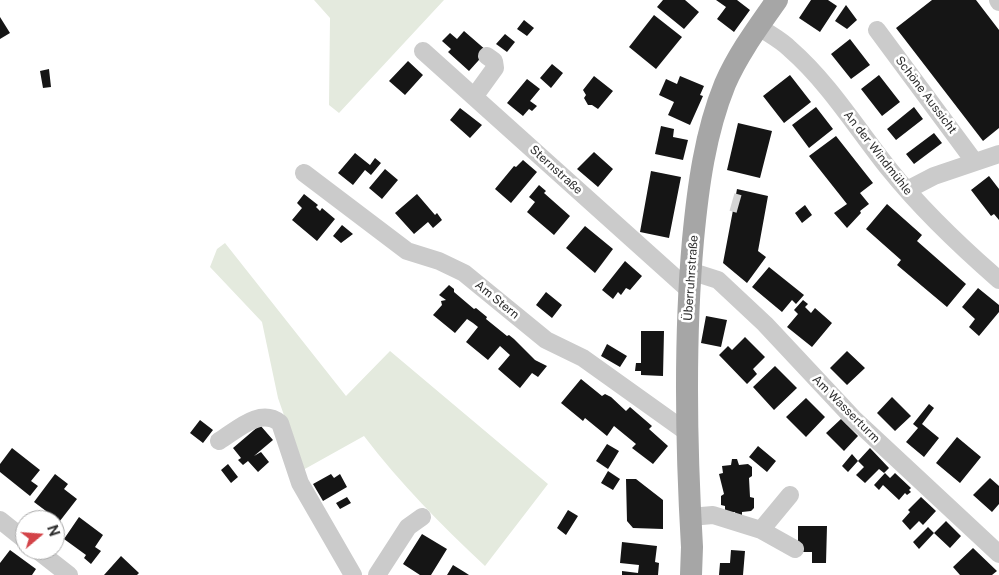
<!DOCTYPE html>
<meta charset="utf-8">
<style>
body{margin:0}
#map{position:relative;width:999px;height:575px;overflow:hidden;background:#fff;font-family:"Public Sans",sans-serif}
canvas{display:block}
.north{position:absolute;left:15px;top:510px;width:50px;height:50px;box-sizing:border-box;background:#fff;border:1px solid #ababab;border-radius:50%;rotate:72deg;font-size:14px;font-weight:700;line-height:20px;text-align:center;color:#2e2e2e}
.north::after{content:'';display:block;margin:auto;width:18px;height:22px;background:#d34348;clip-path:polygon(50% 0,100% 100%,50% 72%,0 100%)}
</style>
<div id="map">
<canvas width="999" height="575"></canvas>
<div class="north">N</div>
</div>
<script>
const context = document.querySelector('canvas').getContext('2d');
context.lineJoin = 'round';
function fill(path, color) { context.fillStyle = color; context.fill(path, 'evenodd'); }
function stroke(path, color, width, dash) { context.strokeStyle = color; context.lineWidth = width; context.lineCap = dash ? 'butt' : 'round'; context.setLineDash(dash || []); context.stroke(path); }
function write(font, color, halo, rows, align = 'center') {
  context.font = font + ' "Public Sans",sans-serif'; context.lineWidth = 5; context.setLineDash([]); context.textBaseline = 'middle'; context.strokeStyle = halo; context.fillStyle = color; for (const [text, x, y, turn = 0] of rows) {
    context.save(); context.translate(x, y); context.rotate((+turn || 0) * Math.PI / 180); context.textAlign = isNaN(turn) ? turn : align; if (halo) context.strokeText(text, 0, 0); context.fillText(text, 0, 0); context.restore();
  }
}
fill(new Path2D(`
 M314,0H444L339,113L329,105L330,18Z
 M225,243L346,396L390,351L548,484L485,566C441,525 400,483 364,436L303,470L278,398L262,322L210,267L217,249Z`), '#e4eade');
fill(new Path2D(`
 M663,0H685L699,12L684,29L657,7Z
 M716,0H737L750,10L734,32L717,19L726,7Z
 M811,0H828L837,6L820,32L799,18Z
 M932,0H976L999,30V128L983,141L896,28Z
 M846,5L857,20L847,29L835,21Z
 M654,15L682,37L656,69L629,47Z
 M0,17L10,33L0,39Z
 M524,20L534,28L527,36L517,29Z
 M464,31L487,51L469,71L448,52L451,49L442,41L450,33L457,39Z
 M505,34L515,42L507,52L496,44Z
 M850,39L870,65L851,79L831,54Z
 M408,61L423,75L405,95L389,81Z
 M552,64L563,73L551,88L540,78Z
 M49,69L51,87L43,88L40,71Z
 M790,75L811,102L784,123L763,96Z
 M879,75L900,102L882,116L861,89Z
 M594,76L613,91L598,109L592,105H588L584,98L586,95L583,90Z
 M680,76L704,86L700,95L703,96L690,125L668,115L674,102L659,95L666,79L677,84Z
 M527,79L540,89L530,101L537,106L532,111L529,109L523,116L507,103Z
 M816,107L833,129L809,148L792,125Z
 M914,107L923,119L896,140L887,129Z
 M460,108L482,125L470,138L450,120Z
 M738,123L772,131L760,178L727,170Z
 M661,126L674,129L673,137L688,140L683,160L655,154Z
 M934,133L942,143L914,164L906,154Z
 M836,136L873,183L860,193L869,204L860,211L861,213L847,228L834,213L847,204L809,156Z
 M594,152L613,169L598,187L577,169Z
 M355,153L370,165L375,158L381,163L371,175L365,170L353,185L338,173Z
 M523,160L537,172L511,203L495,189L514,166L516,167Z
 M385,169L398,180L382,199L369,188Z
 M651,171L681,177L669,238L640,232Z
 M989,176L999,189V220L994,214L991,216L971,190Z
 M539,185L546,191L544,193L570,216L554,235L527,212L535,202L529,197Z
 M737,189L768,196L758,251L766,257L747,283L723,263Z
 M304,194L318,205L316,207L320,211L322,208L335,219L317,241L292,220L302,208L297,203Z
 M417,194L435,215L437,213L442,220L433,228L428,222L414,234L395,213Z
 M887,204L922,235L917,241L966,284L947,307L897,265L901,260L866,229Z
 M805,205L812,215L802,223L795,213Z
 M342,225L353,234L341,243L333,236Z
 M585,226L613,249L595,273L566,248Z
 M625,261L642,276L630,290L626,288L621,295L618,292L613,299L602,290Z
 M769,267L804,295L796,304L792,300L782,312L752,287Z
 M449,285L454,289V292L474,309L476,308L487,317L486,319L507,336L509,335L514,339L535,360L547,366L538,377L532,373L520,388L498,369L510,355L500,346L488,360L466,342L478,327L473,323L467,319L455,333L433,315L442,305L441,301L446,300L439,295Z
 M978,288L999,305V312L979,336L969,327L975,319L962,307Z
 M546,292L562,305L552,318L536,305Z
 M803,300L808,304L805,307L811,313L815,308L832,323L812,347L787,327L798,314L794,310Z
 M706,316L727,320L721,347L701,343Z
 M641,331H664L663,376L641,375V371H635L636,363H641Z
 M745,337L765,357L753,369L757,374L747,384L719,355L728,346L732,350Z
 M607,344L627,356L620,367L601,356Z
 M847,351L865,368L847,385L830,368Z
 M775,366L797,388L774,410L753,387Z
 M581,379L602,396L605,394L611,397L626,411L630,407L652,426L649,429L668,446L653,464L632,448L636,444L614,426L607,436L585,418L583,421L561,403Z
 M892,397L911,416L895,431L877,413Z
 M806,398L825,417L806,437L786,417Z
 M929,404L934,408L922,424L939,438L924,457L906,442L918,428L913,424Z
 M841,419L858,436L844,451L826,433Z
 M200,420L213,430L203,443L190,433Z
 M260,425L273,440L254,456L261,452L269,462L258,472L248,461L243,465L238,460L241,458L233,448Z
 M957,437L981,457L960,483L936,463Z
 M607,444L619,451L608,469L596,461Z
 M758,446L776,461L767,472L749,457Z
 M12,448L40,470L31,481L38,486L30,496L0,472V464Z
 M870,448L889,468L884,473L879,469L865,483L856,475L864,467L858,461L848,472L842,466L852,454L858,461Z
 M732,459H737L739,465L748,464L752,467V476L749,478L750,497L754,498V508L751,511L742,512V517H735V512L725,513V506L721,505V496L724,494L719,474L723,473L722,466L731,465Z
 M228,464L238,477L231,483L221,470Z
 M608,471L620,479L613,490L601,483Z
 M885,473L890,478L895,473L911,488L909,490L911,492L907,495L905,493L899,500L883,485L879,490L874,485Z
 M55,474L68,484L64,489L77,499L56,526L55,520H48L43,516L46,511L34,502Z
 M331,474L334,478L340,474L347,487L323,501L313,484Z
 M990,478L999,486V504L992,512L973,495Z
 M626,479H636L663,500V529L633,528L627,521Z
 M347,497L351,503L340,509L336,503Z
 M921,497L936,511L923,525L919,521L910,530L902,521L910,512L908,510Z
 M568,510L578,516L566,535L557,528Z
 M79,517L103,535L95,547L101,551L91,564L84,558L86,555L64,539Z
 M946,521L961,536L950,548L934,533L919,549L913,542L928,527L934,533Z
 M798,526H827L826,563H812V552H798Z
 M422,534L447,549L431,575H420L403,564Z
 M622,542L657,546L655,562L659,563L658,575H622V571L638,573L639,565L620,563Z
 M973,548L997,571L992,575H960L953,567Z
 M10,550L36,569L32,575H0V563Z
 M731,550L745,551L743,575H719L720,563H730Z
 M121,556L139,573L137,575H104Z
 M453,565L466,573L469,575H447Z`), '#151515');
stroke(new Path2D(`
 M732,202L739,204`), '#d5d5d5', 18, [18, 9]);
stroke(new Path2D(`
 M998,0L999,2
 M759,27C769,34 781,40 790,49C829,83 857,129 889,169C922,210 960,246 999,280
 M877,30L974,161
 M423,51L689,290
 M474,97L495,68L494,61L487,56
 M304,173L407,251L439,261L464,273L546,340L583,358L688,433
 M907,190L934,176L999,154
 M690,271L718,280L765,324L853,418L999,554
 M219,441C237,430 260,407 280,423L300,483L353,575
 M690,517L713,515L761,530L790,495
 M0,520L25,540
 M761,530L795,549
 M37,550L69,575
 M377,575L408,527L422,517`), '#cbcbcb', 18);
stroke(new Path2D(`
 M691,575L692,547C686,445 684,341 693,240C698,187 705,133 725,84C738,54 758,27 777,0`), '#a6a6a6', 22);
write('12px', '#2e2e2e', '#fff', [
 ["Schöne Aussicht",926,95,53],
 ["An der Windmühle",878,153,52],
 ["Sternstraße",556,170,42],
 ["Überruhrstraße",691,278,-86],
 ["Am Stern",497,300,39],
 ["Am Wasserturm",846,409,45]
]);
</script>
